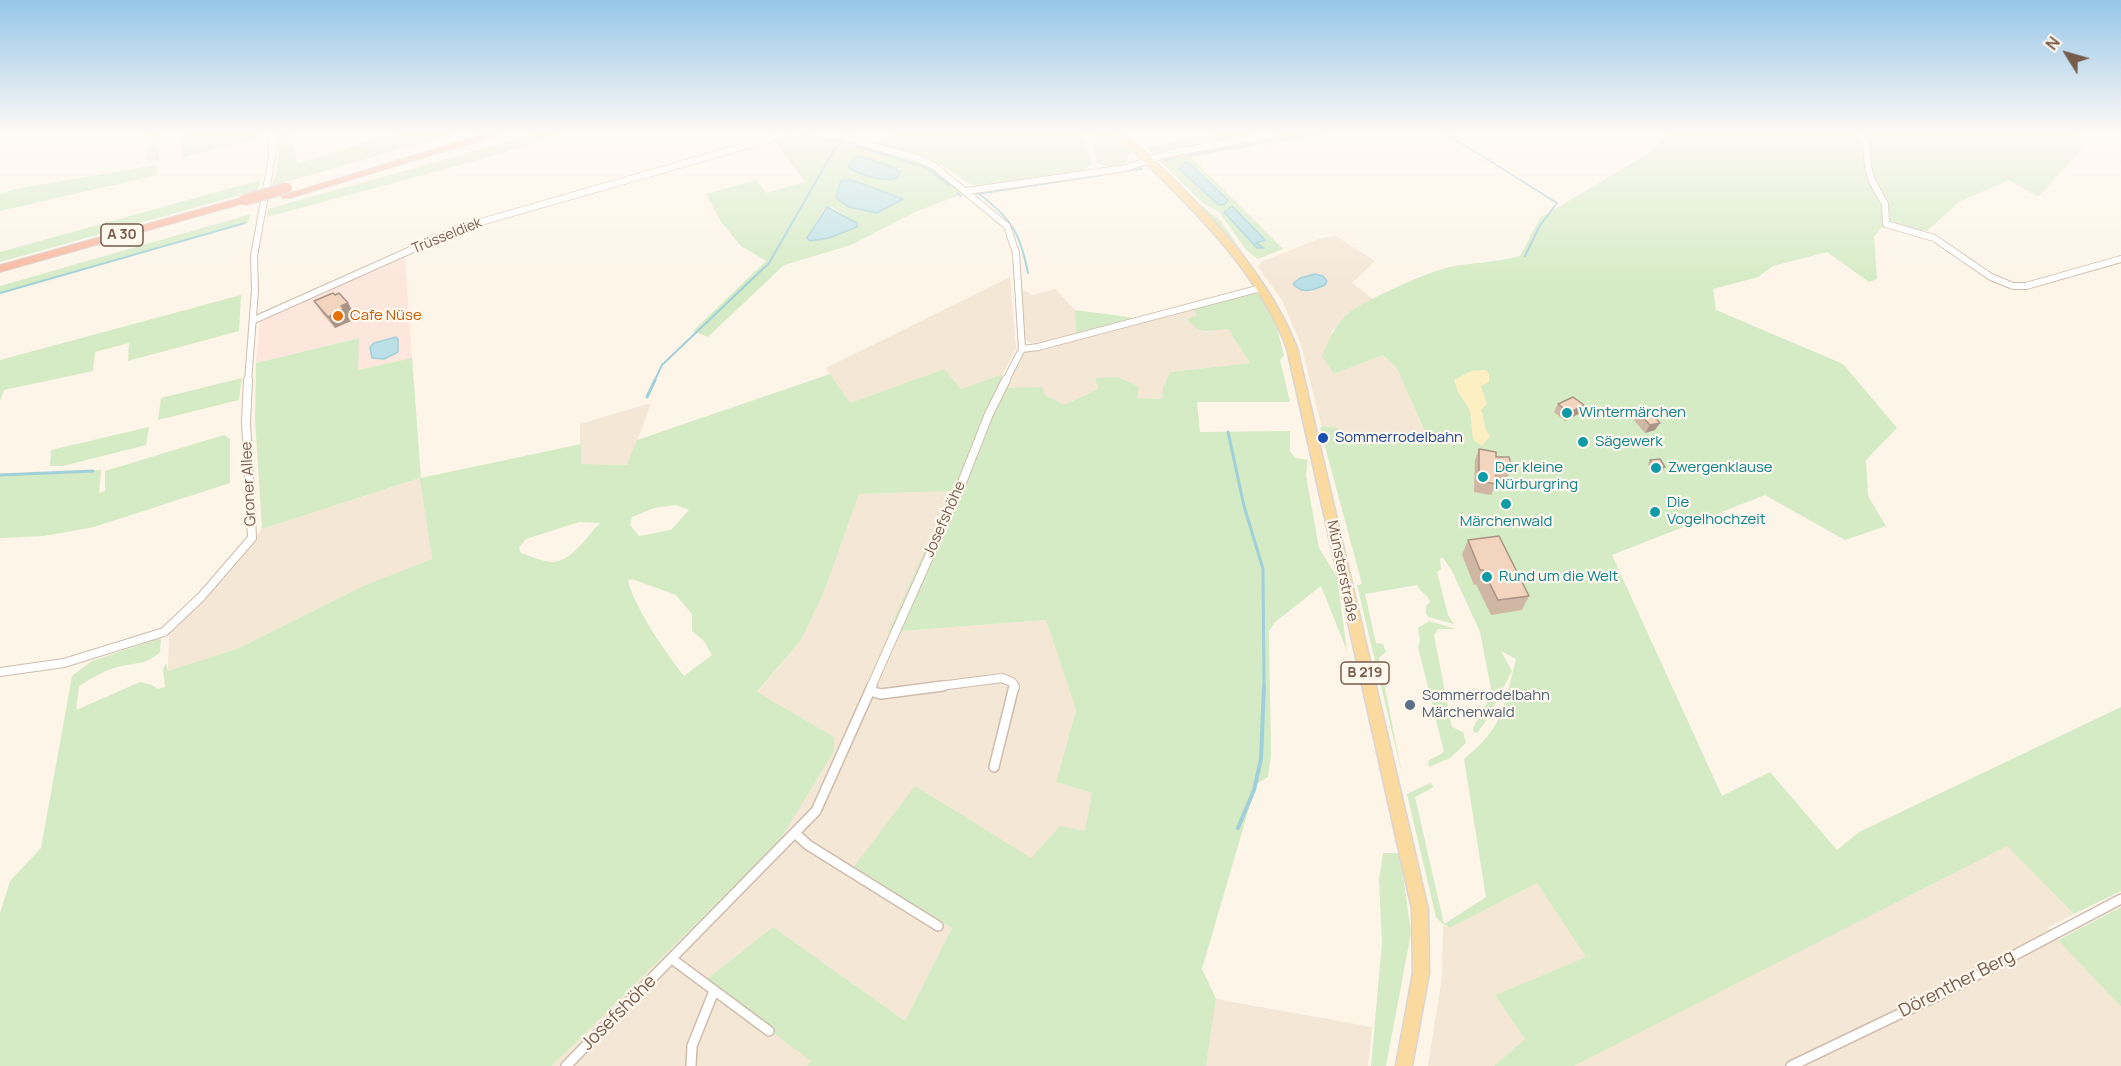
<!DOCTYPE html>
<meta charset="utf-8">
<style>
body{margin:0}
#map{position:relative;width:2121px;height:1066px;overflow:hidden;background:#fdf5e8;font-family:Manrope,sans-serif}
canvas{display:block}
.north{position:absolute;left:2037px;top:24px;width:60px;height:60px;-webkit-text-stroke:4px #fff8ee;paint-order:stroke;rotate:307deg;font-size:16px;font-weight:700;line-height:24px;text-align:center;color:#775b4b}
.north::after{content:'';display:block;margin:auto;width:21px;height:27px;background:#775b4b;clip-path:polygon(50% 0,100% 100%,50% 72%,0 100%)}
</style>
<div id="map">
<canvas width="2121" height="1066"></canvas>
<div class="north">N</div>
</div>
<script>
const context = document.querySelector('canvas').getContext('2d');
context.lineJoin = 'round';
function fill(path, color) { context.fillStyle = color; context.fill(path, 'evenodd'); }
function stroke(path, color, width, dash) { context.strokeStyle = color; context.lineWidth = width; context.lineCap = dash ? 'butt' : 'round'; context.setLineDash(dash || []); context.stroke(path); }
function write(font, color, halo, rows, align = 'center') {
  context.font = font + ' Manrope,sans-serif'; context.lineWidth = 4.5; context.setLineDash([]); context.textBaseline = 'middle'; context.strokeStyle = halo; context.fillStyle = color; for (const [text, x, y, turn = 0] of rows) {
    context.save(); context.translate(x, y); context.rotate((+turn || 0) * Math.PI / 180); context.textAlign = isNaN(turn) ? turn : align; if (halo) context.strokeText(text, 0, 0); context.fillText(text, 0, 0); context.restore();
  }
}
fill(new Path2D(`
 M1336,236L1375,261L1352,283L1373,299L1349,313L1332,331L1334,374L1383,355L1396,367L1426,435L1324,436L1301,345L1282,300L1258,267L1261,262L1321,238Z
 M1010,277L1016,348L1003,374L961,389L944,369L850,403L826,368Z
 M1055,289L1075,310L1076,335L1040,343H1030L1024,338L1022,290L1033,295Z
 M1193,308L1198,315L1187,319L1205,332L1228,329L1250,363L1170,372L1163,387L1162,399L1136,398L1095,379L1098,389L1064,405L1045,395L1007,387L1025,352Z
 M651,403L628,465L580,464V424Z
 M421,478L432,559L361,587L239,648L168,671L169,633L208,594L262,529Z
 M951,491L889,632L1046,620L1076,710L1056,782L1092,793L1085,832L1060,826L1032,858L952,928L905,1021L773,927L704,981L812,1061L807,1066H552L778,843L834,737L757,693L801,640L824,592L859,494Z
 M2007,845L2074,914L2047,928L2121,1007V1066H1574Z
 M1537,883L1587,957L1495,995L1525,1039L1494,1066H1428L1442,977L1443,925L1450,928Z
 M1216,999L1372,1027L1368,1066H1206Z`), '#f4e7d6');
fill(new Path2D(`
 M405,256L412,358L358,370V338L256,363L260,322Z`), '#fde6db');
fill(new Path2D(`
 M148,134H160L159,160L147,162Z
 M183,134H261L262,138L183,157Z
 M277,134H289L298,163L394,134H453L272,186C278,170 280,151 277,134Z
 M532,134H562L494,156L267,217L268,209C355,184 444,161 532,134Z
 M805,134C832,134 907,154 930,167C942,174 952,185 962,194L915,212L851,245L784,265L708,337L693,331L766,261L741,246L721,222L706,194L757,180L766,193L805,182L774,140ZM852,180L902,199L849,207L836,194L841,181ZM832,207L857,223L829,238L810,240L807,238L824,209Z
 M896,134H1084L1092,165L1083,170L975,186C961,181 951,170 938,163C920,153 898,149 878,144Z
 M1091,134H1113L1132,151L1125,164L1110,168L1097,163Z
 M1212,134H1331L1191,157L1283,249L1258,259L1247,251L1219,212L1203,203L1146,148Z
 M1666,134H2079L2081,150L2038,197L2009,180L1959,202L1927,231L1881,228L1874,237L1877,279L1869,282L1827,252L1773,266L1758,277L1713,289L1716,310L1843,364L1897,428L1866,460L1868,496L1886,526L1845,540L1765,495L1612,555L1722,796L1770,772L1837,850L1859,832L2121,707V891L2074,914L2007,846L1574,1066H1494L1525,1039L1495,995L1586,957L1537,883L1450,928C1444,925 1440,922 1436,917L1407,794L1430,783L1434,787L1415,797L1444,924L1486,897L1464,759C1504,727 1504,706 1516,659L1501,651L1512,671L1488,718L1477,733H1474L1473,728L1492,694L1480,632L1452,571L1443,558H1440L1441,569L1437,572L1448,615L1454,624L1428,617L1426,614V606L1430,602C1428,594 1420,593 1417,585L1365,594L1376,643L1383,644L1386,652L1379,658L1402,774L1357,585L1362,584L1320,428L1323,426L1338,428L1339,435L1349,433L1426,434L1396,367L1383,355L1334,374L1322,356C1329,340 1335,324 1349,313C1363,301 1428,272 1446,268C1470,262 1495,263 1520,256L1540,218L1654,150Z
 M1160,163L1198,203L1221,221L1248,261Z
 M156,165L157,175L0,211V194L15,189Z
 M260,180L258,190L0,262V252Z
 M251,214L248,223L0,294V286Z
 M1254,293L1259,294L1277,328L1284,355L1280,360L1290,402H1197L1200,432L1290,431V451L1295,458L1308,460L1306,475L1319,548L1337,577L1347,651L1321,586L1275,622L1269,631L1271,755L1268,777L1256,784L1202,969L1216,999L1206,1066H807L811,1061L704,981L773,927L905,1021L952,928L853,868L915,786L1031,858L1060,826L1085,831L1092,793L1056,782L1076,710L1046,620L888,632L951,491L859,494L824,592L801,640L757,692L834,737V751L778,843L552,1066H0V913L10,881L41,848L72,676L92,661L161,638L160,652C145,665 140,662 122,666C106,669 92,678 79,686L76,710L140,682L152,685L158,689L165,687L163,669L166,663L168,671L239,648L363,586L432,559L420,478L262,529L255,420L256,363L359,338L358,370L412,358L421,478L581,444V464L627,465L637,440L830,374L850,403L944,369L961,389L1003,374L998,388L1042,387L1045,395L1064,405L1098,389L1095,378L1118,377L1139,387L1137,398L1162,399L1163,387L1170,372L1250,363L1228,329C1208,331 1200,336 1187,319L1197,315L1193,308ZM676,505L689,510L671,530L639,536L630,525L632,517L654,508ZM579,522L600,523C588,535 572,561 553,562C544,562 530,556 521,553L519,548L526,539ZM632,579L676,595L692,614V631L704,641L712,655L684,676C664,650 637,612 628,581Z
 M241,295L239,331L128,361L129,343L95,352L93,371L4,390L0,401V360Z
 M1075,310L1135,318L1076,335Z
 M242,378L239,400L158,420L161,398Z
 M149,427L146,445L63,466H50L51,450Z
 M224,435L230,439V483L94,527L44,536L0,538V475L101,470L99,493L105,491V471Z
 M1429,621L1456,629H1438L1434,635L1452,727L1463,732L1466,743L1450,758L1429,767L1428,761L1444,752L1418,647L1420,641L1418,628Z
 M1383,853H1400L1411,933L1386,1066H1371L1382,942L1379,880Z
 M2121,907V1007L2058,940Z`), '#d4ebc5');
fill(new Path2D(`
 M1486,370L1489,374V382L1481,386L1487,404L1481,410C1486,420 1482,426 1490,436L1482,446L1473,440L1470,410L1458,392L1454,380L1471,371Z`), '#fcefc2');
const water = new Path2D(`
 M858,156L893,167L900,172L898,177C884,184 862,175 849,168V165Z
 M1185,163H1189L1228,200L1225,204L1219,205L1179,169Z
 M841,180H852L903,199L877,213L849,207L836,198Z
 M1232,206L1265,240L1256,243L1264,248H1257L1224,212Z
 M827,207L857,223V227L829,238L810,241L807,238Z
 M1315,274L1323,276L1327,281L1325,285C1312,290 1304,295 1293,284L1300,278Z
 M396,337L398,339V352L384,359L372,358L370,347L374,343Z`);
fill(water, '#bbe0e7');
stroke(water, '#a1d0d9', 1.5);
stroke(new Path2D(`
 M1447,134L1557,203L1539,227L1525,256
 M803,136L841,141
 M854,145L927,168L949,185
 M1186,156L1312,134
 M1165,160L1174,159
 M1123,171L1142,169
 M957,193L961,196
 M977,194L1102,175
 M979,194C1012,219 1020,233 1028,273
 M0,293L245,223
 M654,382L662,365L769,263L837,145`), '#a1d0d9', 2);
stroke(new Path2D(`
 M647,397L655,380
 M1228,432L1244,506L1263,569L1264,687
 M0,475L93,471`), '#a1d0d9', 3);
stroke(new Path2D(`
 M1238,828L1254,790L1261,759L1264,686`), '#a1d0d9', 4);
const minorFar2 = new Path2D(`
 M833,134L919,159L934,166L1007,226L1016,253L1022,349L1005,382
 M1858,134L1866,142L1868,167L1872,181L1885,204L1886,224L1934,238L1991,277L2013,286H2026L2121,259
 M967,191L1126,168L1167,154L1274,134
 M254,320L460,228L787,134
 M1022,349L1038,347L1261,288
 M248,382L255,290L254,256L272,157L271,134`);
const minorFar1 = new Path2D(`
 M0,672L64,663L164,632L201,597L252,538L246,422L248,380
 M871,687L961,485L989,414L1006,380
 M932,687L1002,678L1012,682L1015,687`);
const minor = new Path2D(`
 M870,691L881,694L943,686
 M994,767L1014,686
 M796,834L808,845L938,926
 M672,959L769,1031
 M566,1066L816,811L872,686
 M691,1066L692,1046L714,991
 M1791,1066L1937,996L2121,899`);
const primary = new Path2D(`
 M1117,134H1126C1192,197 1263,262 1297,348L1428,909L1429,973L1412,1066H1396L1413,973L1412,909L1287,348C1260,279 1211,228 1159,176C1145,162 1130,149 1117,134Z`);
const motorway = new Path2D(`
 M484,134H501L290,198H282L281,196Z
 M244,197L249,200L248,202L0,272V265Z`);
stroke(minorFar2, '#cfbcad', 8);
stroke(minorFar1, '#cfbcad', 10);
stroke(minor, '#cfbcad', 12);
stroke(primary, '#dcd4d0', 3);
stroke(motorway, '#dcd4d0', 2);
stroke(minorFar2, '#fff', 6);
stroke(minorFar1, '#fff', 8);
stroke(minor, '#fff', 9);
fill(primary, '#fbdaa0');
fill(motorway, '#f7b69e');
const motorwayBridge = new Path2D(`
 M244,200L287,188`);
stroke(motorwayBridge, '#dcd4d0', 13, []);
stroke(motorwayBridge, '#f7b69e', 10);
fill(new Path2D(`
 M335,295L348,303L355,315L349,318L351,321L335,328L322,313L314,301Z
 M1558,404L1584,405L1580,413L1565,421L1554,412Z
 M1638,412L1655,430L1645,433L1634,420Z
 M1479,449L1496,457L1512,468L1507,478H1496V484L1491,495L1474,492L1475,460Z
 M1650,460L1665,467L1663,470L1653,472L1648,464Z
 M1468,540L1529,596L1522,610L1491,615L1476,584L1474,585L1462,555Z`), '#d0b6a4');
fill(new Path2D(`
 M348,303L355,315L349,318L351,321L335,328L328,317L341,306Z
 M1584,405L1580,413L1565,421L1569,413Z
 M1660,423L1655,430L1645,433L1650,425Z`), '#a99486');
const building = new Path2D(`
 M333,293L335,295L339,293L348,303L341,306L344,309L328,317L314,301Z
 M1573,397L1584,405L1569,413L1558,404Z
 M1648,410L1660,423L1650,425L1638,412Z
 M1479,449L1496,452V457H1509L1512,468L1496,467V484L1479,481Z
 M1660,459L1665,467L1655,468L1650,460Z
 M1499,536L1529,596L1498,600L1483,570H1480L1468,540Z`);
fill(building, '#f2d4bf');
stroke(building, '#a99486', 1.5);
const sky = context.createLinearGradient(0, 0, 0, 284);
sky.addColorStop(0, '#96c6e8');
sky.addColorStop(0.47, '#fefaf5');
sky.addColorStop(1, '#fefaf500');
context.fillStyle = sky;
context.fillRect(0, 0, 2121, 284);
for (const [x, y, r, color] of [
 [338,316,6,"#e8710a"],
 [1567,413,6,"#0f9aa8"],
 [1323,438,6,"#1a4fb4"],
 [1583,442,6,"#0f9aa8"],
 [1656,468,6,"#0f9aa8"],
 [1483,477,6,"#0f9aa8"],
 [1506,504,6,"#0f9aa8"],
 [1655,512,6,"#0f9aa8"],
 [1487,577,6,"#0f9aa8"],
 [1410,705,6,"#5c6f8a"]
]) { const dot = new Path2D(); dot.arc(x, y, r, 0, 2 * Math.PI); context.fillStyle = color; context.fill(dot); stroke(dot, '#fff8ee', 2); }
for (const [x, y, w] of [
 [122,235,42],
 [1365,673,48]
]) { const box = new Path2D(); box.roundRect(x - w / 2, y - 11, w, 22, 4.5); context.fillStyle = '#fff8ee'; context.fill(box); stroke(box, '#775b4b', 1.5); }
write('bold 14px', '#775b4b', null, [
 ["A 30",122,235],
 ["B 219",1365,673]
]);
write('14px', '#775b4b', '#fff8ee', [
 ["Trüsseldiek",447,236,-22]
]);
write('15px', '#c56008', '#fff8ee', [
 ["Cafe Nüse",350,316]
], 'left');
write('15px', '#0d838f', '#fff8ee', [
 ["Wintermärchen",1579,413],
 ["Sägewerk",1595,442],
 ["Der kleine",1495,468],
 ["Nürburgring",1495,485],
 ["Zwergenklause",1668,468],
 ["Die",1667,503],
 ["Vogelhochzeit",1667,520],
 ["Märchenwald",1506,522,"center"],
 ["Rund um die Welt",1499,577]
], 'left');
write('15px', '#164399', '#fff8ee', [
 ["Sommerrodelbahn",1335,438]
], 'left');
write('15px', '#775b4b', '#fff8ee', [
 ["Groner Allee",249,484,-93],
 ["Josefshöhe",945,519,-66],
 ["Münsterstraße",1342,571,78]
]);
write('15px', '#4e5e75', '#fff8ee', [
 ["Sommerrodelbahn",1422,696],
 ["Märchenwald",1422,713]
], 'left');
write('18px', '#775b4b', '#fff8ee', [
 ["Dörenther Berg",1957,984,-27],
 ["Josefshöhe",619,1013,-45]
]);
</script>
